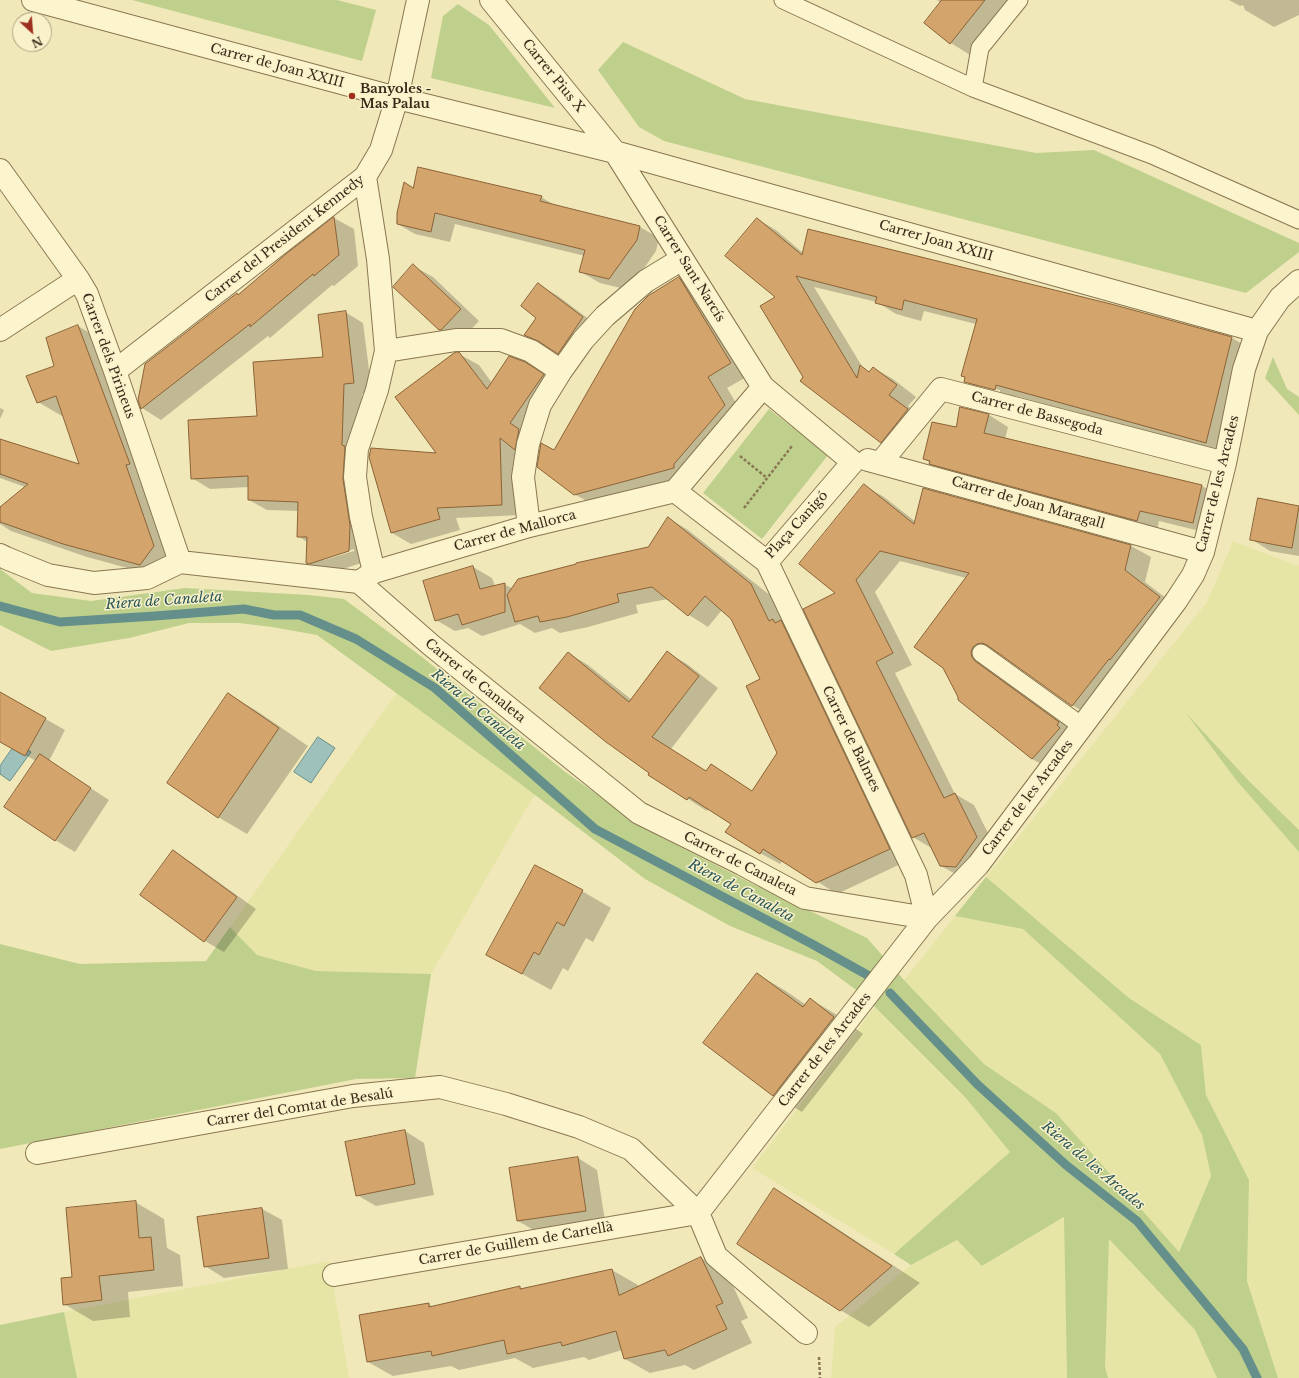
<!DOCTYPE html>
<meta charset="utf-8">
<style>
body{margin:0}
#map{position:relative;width:1299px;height:1378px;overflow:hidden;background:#f1e8b9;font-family:"Libre Baskerville",serif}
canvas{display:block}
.north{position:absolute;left:12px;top:12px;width:40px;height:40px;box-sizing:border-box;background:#f8f1c9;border:1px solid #aaa283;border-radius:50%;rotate:154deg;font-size:11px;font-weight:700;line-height:16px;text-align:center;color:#362b19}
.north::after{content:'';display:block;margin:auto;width:14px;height:18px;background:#9d2d1d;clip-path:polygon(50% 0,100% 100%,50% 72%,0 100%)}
</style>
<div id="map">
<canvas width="1299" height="1378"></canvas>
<div class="north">N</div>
</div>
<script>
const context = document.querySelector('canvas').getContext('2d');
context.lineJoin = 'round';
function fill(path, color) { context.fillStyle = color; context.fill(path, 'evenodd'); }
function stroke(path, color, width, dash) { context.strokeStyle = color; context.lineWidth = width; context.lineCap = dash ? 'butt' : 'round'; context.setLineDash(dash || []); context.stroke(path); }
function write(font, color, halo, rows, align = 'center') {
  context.font = font + ' "Libre Baskerville",serif'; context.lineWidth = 3; context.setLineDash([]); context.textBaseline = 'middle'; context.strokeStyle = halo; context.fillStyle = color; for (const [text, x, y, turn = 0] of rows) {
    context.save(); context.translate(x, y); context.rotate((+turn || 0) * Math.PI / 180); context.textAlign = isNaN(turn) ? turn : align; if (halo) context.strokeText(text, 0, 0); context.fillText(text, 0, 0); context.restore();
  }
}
fill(new Path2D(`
 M1232,541L1299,566V830L1249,781L1188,716L1237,781L1299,852V1378H1278L1247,1281L1249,1180L1206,1095L1201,1045L1129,998L986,877L1207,602L1230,549Z
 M397,692L535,794L431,974L316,971L257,955L230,927Z
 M955,916L1023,929L1160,1054L1202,1135L1211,1176L1178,1253L1056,1113L984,1064L904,980Z
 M875,1007L965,1097L1011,1152L894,1254L752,1168Z
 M1065,1217L1067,1378H831L835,1327L911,1265L957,1240L983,1266Z
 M1109,1239L1195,1330L1217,1378H1108L1105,1367Z
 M329,1261L349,1378H77L64,1312Z`), '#e7e5a6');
fill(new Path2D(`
 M132,0H337L376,10L362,61Z
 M458,4L489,25L555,108L431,78L443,16Z
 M623,42L745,99L1036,153L1094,150L1299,243V252L1246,293L664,141L639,127L598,70Z
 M1273,357L1287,389L1299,397V415L1265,378Z
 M769,409L828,455L762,539L703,493Z
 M0,569L32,593L91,601L185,588L309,595L344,599L422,657L564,771L647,830L753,884L867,938L904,980L984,1064L1056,1113L1179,1252L1211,1176L1202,1135L1160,1054L1023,929L955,916L986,877L1129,998L1201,1045L1206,1095L1249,1180L1247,1281L1278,1378H1217L1195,1330L1109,1239L1105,1367L1108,1378H1067L1064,1217L982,1266L957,1240L911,1265L894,1254L1010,1152L965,1097L863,995L817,961L730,926L645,879L518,782L317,635L272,627L239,623H189L129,638L51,651L0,625Z
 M1185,712L1249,781L1299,830V852L1237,781Z
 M230,927L257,955L316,971L431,974L415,1078L356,1079L0,1149V944L80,964L206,961Z
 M64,1312L77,1378H0V1325Z`), '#bfd08c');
const water = new Path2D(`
 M318,737L335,748L311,783L294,772Z
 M17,742L31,752L10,781L0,774V766Z`);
fill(water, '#9ec1bb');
stroke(water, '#658f8a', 1);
fill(new Path2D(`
 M937,0H1013L970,55L951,43L925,23L941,3Z
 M1229,0H1299V15L1274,27L1245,10L1243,5L1240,6Z
 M405,184L414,188L541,197L558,207L640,227L659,238L656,251L629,290L600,283L581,272L585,256L455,224L450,242L415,234L396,223Z
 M334,218L354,229L358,266L334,286L332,285L270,338L268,336L161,420L142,408L139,400L237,294L239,295L287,255Z
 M757,219L776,230L803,253L1232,338L1251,349L1226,453L1016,396L1014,401L985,393L966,382V378L962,376L976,324L924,311L921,321L896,314L877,302L814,287L863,368L870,372L873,368L893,379L916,397L908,406L927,421L901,453L881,442L804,377L777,297ZM977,385L1000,390V392L981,388Z
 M413,266L433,277L479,321L461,340L440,329Z
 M679,278L699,290L750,375L727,388L744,416L688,480L594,505L574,494Z
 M538,284L558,296L602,329L578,364L525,335L537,317Z
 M345,312L363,323L372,393L362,394L360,455L367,561L328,574L325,573L307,563V542L298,536L299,511L267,510L249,500V487L210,489L192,478L324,358ZM354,549V551L324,560V558Z
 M78,326L102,340L177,560L164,578L87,557L11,531L0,524V508L25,487L0,478V440L81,466L64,415L62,416L38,402L55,366Z
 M459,354L479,365L492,383L525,363L562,386L529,435L521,515L456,518L460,530L411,544L392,533L438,454Z
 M0,408L4,410L0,419Z
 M961,408L989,415L1008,427L1005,439L1202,486L1221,497L1212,534L1159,521L1157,531L950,475L924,459L957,429Z
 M865,486L884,497L916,522L924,489L1131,546L1151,557L1145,582L1179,608L1092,717L1072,705L1001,654H997L991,669L995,674L1078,734L1052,770L1032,759L962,702L966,578L900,561L875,592L912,665L895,673L955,794L974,805L996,849L961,877L941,866L933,849L913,837L837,594Z
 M1258,499L1299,507V556L1270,551L1251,539Z
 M668,518L688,530L771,596L783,622L800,632L909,860L837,894L783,860L780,864L760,853L732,824L709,808L707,811L688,799L649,774L650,773L568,653L588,665L632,700L668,653L687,664L718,688L671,749L707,772L730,777L753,792L779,753L761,680L732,618L722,610L708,627L689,615L668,599L636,605L638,613L588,627L560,633L552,628L535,633L520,624L482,636L468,628L455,631L436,620L473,567L492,578L495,586L504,584L513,589L649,548Z
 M228,694L257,711L308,746L247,834L218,817Z
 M5,696L65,730L49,761L109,800L75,852L55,840L36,761L0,741V706Z
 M173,851L192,863L256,909L224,952L205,941L141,895Z
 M582,891L611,908L593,942L586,938L568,971L563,968L551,990L488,955Z
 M757,974L786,991L806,1005L810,999L839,1016L863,1034L802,1112L774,1095Z
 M405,1131L424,1143L434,1195L376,1206L357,1195Z
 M578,1158L597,1170L605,1221L537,1232L518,1221Z
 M775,1189L803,1206L920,1283L869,1327L840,1310Z
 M135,1202L164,1219L167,1248L180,1255L183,1286L128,1292L130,1317L93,1321L64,1304L73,1278Z
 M262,1209L282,1220L288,1269L224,1278L205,1266Z
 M701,1258L727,1273L748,1318L741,1321L752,1343L694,1370L685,1365L650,1373L625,1359L622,1350L589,1360L584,1357L533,1368L515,1358L459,1370L451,1366L393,1376L368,1362L429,1304L433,1307L519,1287L523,1289L612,1270L638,1285V1287Z`), '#0003');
stroke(new Path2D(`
 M0,606L60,622L155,616L244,609L274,615H300L356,639L435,688L595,829L812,944L871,977
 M890,993L977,1084L1066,1165L1137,1221L1243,1349L1257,1378`), '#658f8a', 9);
const building = new Path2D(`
 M942,0H985L950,44L924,23Z
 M418,167L542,196L540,201L640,226L637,240L609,279L579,272L585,250L435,213L431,232L397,224V213L404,182L413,188Z
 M334,217L339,255L314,276L313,274L250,327V324L141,409L138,400L145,364L237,293L238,295L286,254Z
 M757,218L802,255L808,229L1111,304L1232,337L1206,443L996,385L995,390L964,382L965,377L961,376L977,319L904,300L902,310L875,303L877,297L796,276L857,378L860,365L869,372L873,367L897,385L889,395L908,409L881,443L800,381L803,377L760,306L775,297L725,256Z
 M413,264L461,309L441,330H439L393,287Z
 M679,277L731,363L708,377L725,405L674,464V468L574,495L537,467L541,443L554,450L635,309L648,296Z
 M538,283L583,317L558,354L538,341L524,335L536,318L521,306Z
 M346,311L354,383L344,384L342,445L345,446L343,479L350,525L349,551L309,564L306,563L307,537H297L298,502L248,500V476L191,479L188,420L257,416L253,362L323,357L318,315Z
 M78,325L130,464L126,465L154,546L140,565L63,544L0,522V507L28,484L0,474V439L79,464L56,396L37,403L26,376L54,366L46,338Z
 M457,352H459L487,389L509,356L525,362L544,374L510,423L519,429L515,450L500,438L502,505L437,508L440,519L391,533L369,457L371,448L436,453L395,397L454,353Z
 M960,407L989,414L984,433L1202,485L1193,523L1140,511L1137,521L929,464L930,461L923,459L932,422L956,427Z
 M864,484L914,524L923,488L1131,545L1125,570L1160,597L1110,660L1109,659L1072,706L987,645L982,643L977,644L973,647L971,652L972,657L975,661L1059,722L1057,725L1060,728L1032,759L958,700V697L943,668L914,647L969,573L880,551L856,580L893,653L876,662L944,798L955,793L977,837L956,867L940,866L924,833L912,838L803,609L835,593L799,564Z
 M1258,498L1299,506L1292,548L1250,540Z
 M668,517L751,584L769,621L773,619L775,623L781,620L890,849L816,883L763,849L760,854L725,832L731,824L689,797L687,800L648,775L649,773L606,742L539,688L568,652L629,702L667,651L699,676L652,737L706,771L711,764L752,791L777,753L746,686L760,679L731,619L705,596L688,616L652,587L617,594L619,602L567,617L540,622L538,616L515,622L507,595L518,579L576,564V563L648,547Z
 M473,566L480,589L505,583V612L462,625L458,614L435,621L423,581Z
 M0,692L46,718L25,756L0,742Z
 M228,693L279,728L218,818L167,783Z
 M40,754L91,788L55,841L4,807Z
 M173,850L237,897L204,942L140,895Z
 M535,865L583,890L564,926L557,922L539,955L534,952L522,974L486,955Z
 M757,973L803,1007L810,998L834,1017L773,1096L703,1043Z
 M405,1130L415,1184L356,1196L345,1142Z
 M578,1157L586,1211L517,1221L509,1168Z
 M774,1188L892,1266L840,1311L737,1244Z
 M136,1201L139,1238L151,1237L154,1270L99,1276L102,1300L63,1305L61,1278L72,1277L66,1208Z
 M262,1208L269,1258L204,1267L197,1217Z
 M701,1257L723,1303L716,1306L727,1329L668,1356L665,1350L624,1359L616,1331L562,1346L561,1342L507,1354L504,1340L432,1356L431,1351L367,1362L359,1315L429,1303V1307L520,1286V1289L612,1269L619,1295Z`);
fill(building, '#d3a46b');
stroke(building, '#8a6236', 1);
const lane = new Path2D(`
 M783,0L973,88
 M1019,0L980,48L973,88L1152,155L1299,220
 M981,653L1082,726`);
const street = new Path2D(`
 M33,0L397,98L615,152L1257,331
 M491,0L615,152L763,387L853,462L767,562L675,491L763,387
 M0,170L78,279L87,294L115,371L180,562
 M365,177L378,259L386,351L377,390L357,449L355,477L361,517L374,572
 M0,330L78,279
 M386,351L456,340H501L531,351L561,371
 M115,371L365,177L381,150L397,98L418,0
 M868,460L1203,552
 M881,462L941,389L1225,463
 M529,526L523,477L528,444L540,405L561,371L583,340L605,316L646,281L682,259
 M0,555L6,558L48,575L94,583L147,578L180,562L359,582L431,645L639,813L742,864L805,898L927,918
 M767,562L916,875L927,918
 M362,580L374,572L529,526L675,491
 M37,1153L353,1096L440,1087L506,1104L579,1127L631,1149L698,1213L716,1256L806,1333
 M698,1213L927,918L978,865L1176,601L1193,575L1203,552L1225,463L1244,369L1257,331L1280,298L1299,281
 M334,1275L698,1213`);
stroke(lane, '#897652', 19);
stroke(street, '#897652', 24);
stroke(new Path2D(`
 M740,456L767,478
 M744,508L792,446
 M819,1357L820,1378`), '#897652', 2.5, [3, 2]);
stroke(lane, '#fcf4cc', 17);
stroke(street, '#fcf4cc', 22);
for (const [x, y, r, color] of [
 [352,96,4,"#9d2d1d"]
]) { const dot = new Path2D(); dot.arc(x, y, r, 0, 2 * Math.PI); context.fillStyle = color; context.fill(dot); stroke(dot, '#f8f1c9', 1.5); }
write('13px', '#362b19', '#f8f1c9', [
 ["Carrer de Joan XXIII",277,66,15],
 ["Carrer Pius X",553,76,51],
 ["Carrer del President Kennedy",285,239,-38],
 ["Carrer Joan XXIII",936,241,16],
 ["Carrer Sant Narcís",689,269,58],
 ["Carrer dels Pirineus",108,356,70],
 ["Carrer de Bassegoda",1037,414,15],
 ["Carrer de les Arcades",1218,484,-76],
 ["Carrer de Joan Maragall",1028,503,16],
 ["Plaça Canigó",797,525,-48],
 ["Carrer de Mallorca",515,531,-15],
 ["Carrer de Canaleta",475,681,39],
 ["Carrer de Balmes",851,739,64],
 ["Carrer de les Arcades",1028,798,-53],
 ["Carrer de Canaleta",740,864,27],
 ["Carrer de les Arcades",825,1050,-52],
 ["Carrer del Comtat de Besalú",300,1108,-9],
 ["Carrer de Guillem de Cartellà",516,1244,-10]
]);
write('bold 13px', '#362b19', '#f8f1c9', [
 ["Banyoles -",360,89],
 ["Mas Palau",360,104]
], 'left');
write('italic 14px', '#275457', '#f8f1c9', [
 ["Riera de Canaleta",164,601,-4],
 ["Riera de Canaleta",478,710,40],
 ["Riera de Canaleta",741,891,28],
 ["Riera de les Arcades",1093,1166,40]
]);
</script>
